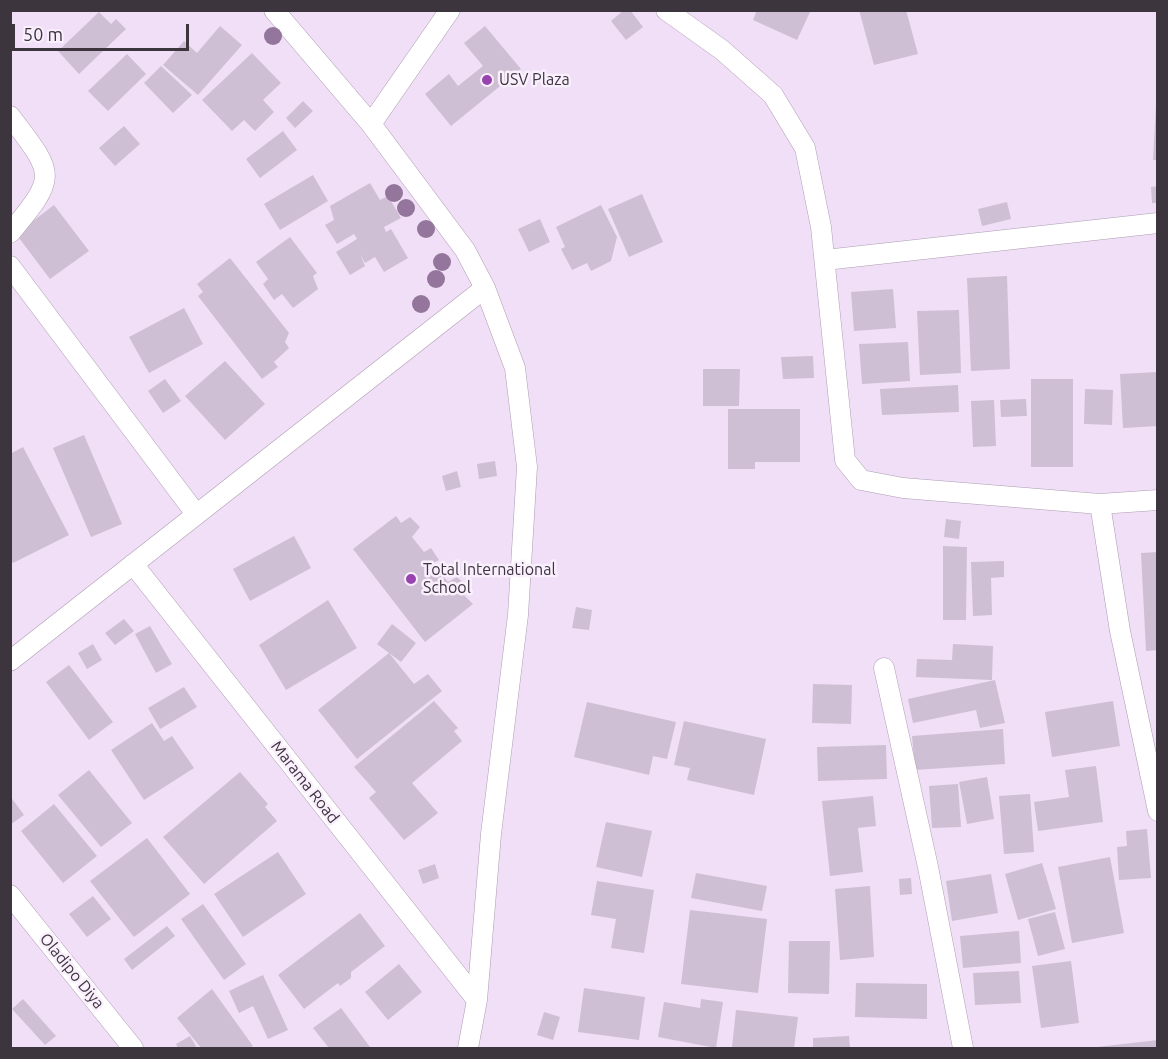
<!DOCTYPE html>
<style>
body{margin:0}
#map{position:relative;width:1168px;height:1059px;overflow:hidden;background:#f0dff6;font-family:Ubuntu,sans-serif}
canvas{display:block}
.frame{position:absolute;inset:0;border:12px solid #3c353e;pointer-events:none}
.scale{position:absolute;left:12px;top:24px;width:177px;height:27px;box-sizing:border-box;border:3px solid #3c353e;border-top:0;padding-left:8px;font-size:18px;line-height:21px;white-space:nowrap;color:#3c353e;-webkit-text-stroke:4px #faeffd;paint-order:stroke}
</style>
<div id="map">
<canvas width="1168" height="1059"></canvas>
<div class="frame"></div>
<div class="scale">50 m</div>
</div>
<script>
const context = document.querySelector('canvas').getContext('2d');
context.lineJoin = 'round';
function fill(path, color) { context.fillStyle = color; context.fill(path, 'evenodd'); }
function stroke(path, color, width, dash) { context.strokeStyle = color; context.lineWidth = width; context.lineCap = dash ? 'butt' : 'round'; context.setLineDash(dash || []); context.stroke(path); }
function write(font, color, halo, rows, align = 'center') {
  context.font = font + ' Ubuntu,sans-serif'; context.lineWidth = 5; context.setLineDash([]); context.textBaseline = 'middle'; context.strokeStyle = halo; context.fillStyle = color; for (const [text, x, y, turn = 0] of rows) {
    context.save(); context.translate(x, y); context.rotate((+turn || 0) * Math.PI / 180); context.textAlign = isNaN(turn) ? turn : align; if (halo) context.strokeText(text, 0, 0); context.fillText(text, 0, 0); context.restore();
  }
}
fill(new Path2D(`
 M624,10H630L643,27L626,40L611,21Z
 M757,10H811L797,40L753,20Z
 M859,10H906L918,54L874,65Z
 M99,12L111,24L116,19L126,29L79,74L58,51Z
 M220,26L242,45L198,95L163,65L184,41L197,53Z
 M485,26L521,69L451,126L425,94L449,74L458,86L483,66L464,43Z
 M252,53L281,83L263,100L274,112L255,131L244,120L232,131L202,100Z
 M127,54L146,74L108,111L88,91Z
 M161,66L192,95L173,113L144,83Z
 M303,101L313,111L295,128L286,118Z
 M1156,105H1158V160H1153Z
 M124,126L140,144L115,166L99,148Z
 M283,131L297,150L260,178L246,159Z
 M313,175L328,201L280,230L264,204Z
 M370,183L380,200L388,196L401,218L384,227L386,232L391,229L408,258L384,272L375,257L365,263L360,254L365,266L350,275L336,252L357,239L354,234L337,244L325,225L334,220L330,206Z
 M1158,186V203H1152L1151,187Z
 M642,194L663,242L629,257L608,209Z
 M1007,202L1011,219L982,226L978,209Z
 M54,205L89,251L50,279L16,234Z
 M601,205L617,237L611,261L591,271L587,263L572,270L561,249L565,247L556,227Z
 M540,219L550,242L529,252L518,229Z
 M290,237L317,273L313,276L318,289L293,308L282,294L274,300L263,284L268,279L256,262Z
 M230,258L289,333L285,342L289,348L274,362L278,367L262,379L198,296L203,292L197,284Z
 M1007,276L1010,369L971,371L967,278Z
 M893,289L896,328L854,331L851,292Z
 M184,308L203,344L149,373L129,337Z
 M959,310L961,373L920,375L917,311Z
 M908,342L910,381L862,384L859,344Z
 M813,356L814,378L783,379L781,357Z
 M225,361L265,404L225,440L185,396Z
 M703,369H740L739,406H703Z
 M1158,372V426L1123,428L1120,374Z
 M165,379L181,401L163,413L148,391Z
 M1031,379H1073V467H1031Z
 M958,385L959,412L882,415L880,389Z
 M1085,389L1113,390L1112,425L1084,424Z
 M1026,399L1027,416L1001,417L1000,400Z
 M994,400L996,446L973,447L971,401Z
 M728,409H800V462H755V469H728Z
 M84,435L122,524L91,537L53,448Z
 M23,447L69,535L13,563L10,558V454Z
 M495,461L497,476L479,479L477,464Z
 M457,471L461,487L446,491L442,476Z
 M396,516L401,523L410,517L420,527L412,537L424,552L431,548L439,560L433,563L448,582L457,577L466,585L462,593L473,604L425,642L353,549Z
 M946,519L961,521L959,539L944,537Z
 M294,536L311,568L250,601L233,569Z
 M943,546L967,547L966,620H943Z
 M1158,552V650L1146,651L1141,553Z
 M1004,561V577L991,578L992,615L973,616L971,562Z
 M328,600L357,648L286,690L259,645Z
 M576,607L592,610L589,630L572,628Z
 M124,619L134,631L115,645L105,633Z
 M392,624L416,643L401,662L377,644Z
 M150,626L172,664L156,673L135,634Z
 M93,644L102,660L87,669L78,653Z
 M953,644L993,646L992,680L916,677L917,659L952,660Z
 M389,653L414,684L428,674L442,691L357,759L318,710Z
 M69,665L113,722L89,740L46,682Z
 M995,680L1005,723L980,728L976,710L913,723L908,699Z
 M813,684L852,685L851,724L812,723Z
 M184,687L197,707L160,729L148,708Z
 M434,701L458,728L454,731L462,741L412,783L438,813L404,840L369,798L376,792L354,767Z
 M1113,701L1120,746L1052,757L1045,712Z
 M587,702L676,722L667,759L653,756L649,775L574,757Z
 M684,721L766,739L754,795L687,780L690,768L674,765Z
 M152,723L164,741L172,736L194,768L144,800L111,750Z
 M1003,729L1005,764L915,770L912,736Z
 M886,745L887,779L818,781L817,747Z
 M1096,766L1103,822L1038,831L1034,802L1069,797L1065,770Z
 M89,770L132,823L101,847L58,795Z
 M240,772L268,804L265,807L277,821L204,884L163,837Z
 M987,777L994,819L967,824L959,782Z
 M958,784L961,827L932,828L929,786Z
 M1030,794L1034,852L1004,854L999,796Z
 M10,796L24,815L10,825Z
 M873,796L876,826L858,828L863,872L830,876L822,801Z
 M54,804L97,856L63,883L21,831Z
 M606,822L652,831L642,877L596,867Z
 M1147,829L1151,878L1119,880L1117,847L1127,846L1126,831Z
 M147,838L190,894L134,937L90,881Z
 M278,852L306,894L243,937L214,894Z
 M1110,857L1124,933L1072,943L1058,867Z
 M1042,863L1056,909L1018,920L1005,874Z
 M435,864L439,878L423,884L418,870Z
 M696,873L767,886L762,911L691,898Z
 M991,874L998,913L952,921L946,881Z
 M911,878L912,894L900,895L899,879Z
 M597,881L654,890L644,953L611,948L616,919L591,915Z
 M870,886L874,957L840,960L835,889Z
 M93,896L111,919L87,937L69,914Z
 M203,904L246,964L224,980L181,919Z
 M690,910L767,919L758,993L681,984Z
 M1055,912L1065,949L1038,956L1028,919Z
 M360,913L385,946L351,972V978L340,986L338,983L304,1009L278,975Z
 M167,926L175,936L132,970L124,959Z
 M1019,931L1021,963L963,968L960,936Z
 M789,941H830L829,994L788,993Z
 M1071,961L1079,1023L1041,1028L1032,966Z
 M399,964L422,992L388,1020L365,992Z
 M1019,971L1021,1003L975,1005L973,973Z
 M263,975L288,1030L268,1039L253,1006L239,1013L229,991Z
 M856,983L927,984V1019L855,1017Z
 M584,988L645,997L639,1040L578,1032Z
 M212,989L253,1046L250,1048H201L177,1018Z
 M23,999L56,1036L45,1045L12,1009Z
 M701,999L723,1002L716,1048L658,1037L664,1002L700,1008Z
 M341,1008L370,1047L368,1048H329L313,1028Z
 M736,1010L798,1017L794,1048L732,1047Z
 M544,1012L560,1017L553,1040L537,1035Z
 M190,1036L197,1048H178L176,1044Z
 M849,1036L850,1048H813V1038Z
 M1158,1040V1048H1097V1047Z`), '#cfbfd4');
const minor = new Path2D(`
 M274,10L371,124L465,250L485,288L515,368L527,467L518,615L491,834L477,1000L468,1048
 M666,10L722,50L773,95L805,148L821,227L845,460L861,480L903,488L1100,504L1158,500
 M10,116C54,174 59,175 10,233
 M371,124L450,10
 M825,260L1158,223
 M10,266L196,514
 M1100,504L1120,631L1158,811
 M133,564L477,1000
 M10,661L485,288
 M884,668L928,867L963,1048
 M10,895L133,1048`);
stroke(minor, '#ad9db2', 21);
stroke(minor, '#fff', 20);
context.fillStyle = '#94769c';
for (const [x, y] of [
 [273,36],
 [394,193],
 [406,208],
 [426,229],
 [442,262],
 [436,279],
 [421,304]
]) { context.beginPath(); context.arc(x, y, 9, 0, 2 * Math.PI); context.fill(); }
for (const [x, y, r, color] of [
 [487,80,6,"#9943b1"],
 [411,579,6,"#9943b1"]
]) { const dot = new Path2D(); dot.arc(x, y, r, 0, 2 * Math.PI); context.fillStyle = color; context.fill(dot); stroke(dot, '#faeffd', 2); }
write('16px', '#3c353e', '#faeffd', [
 ["USV Plaza",499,80],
 ["Total International",423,570],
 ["School",423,588]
], 'left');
write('16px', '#3c353e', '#faeffd', [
 ["Marama Road",305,782,52],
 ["Oladipo Diya",72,971,51]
]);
</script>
